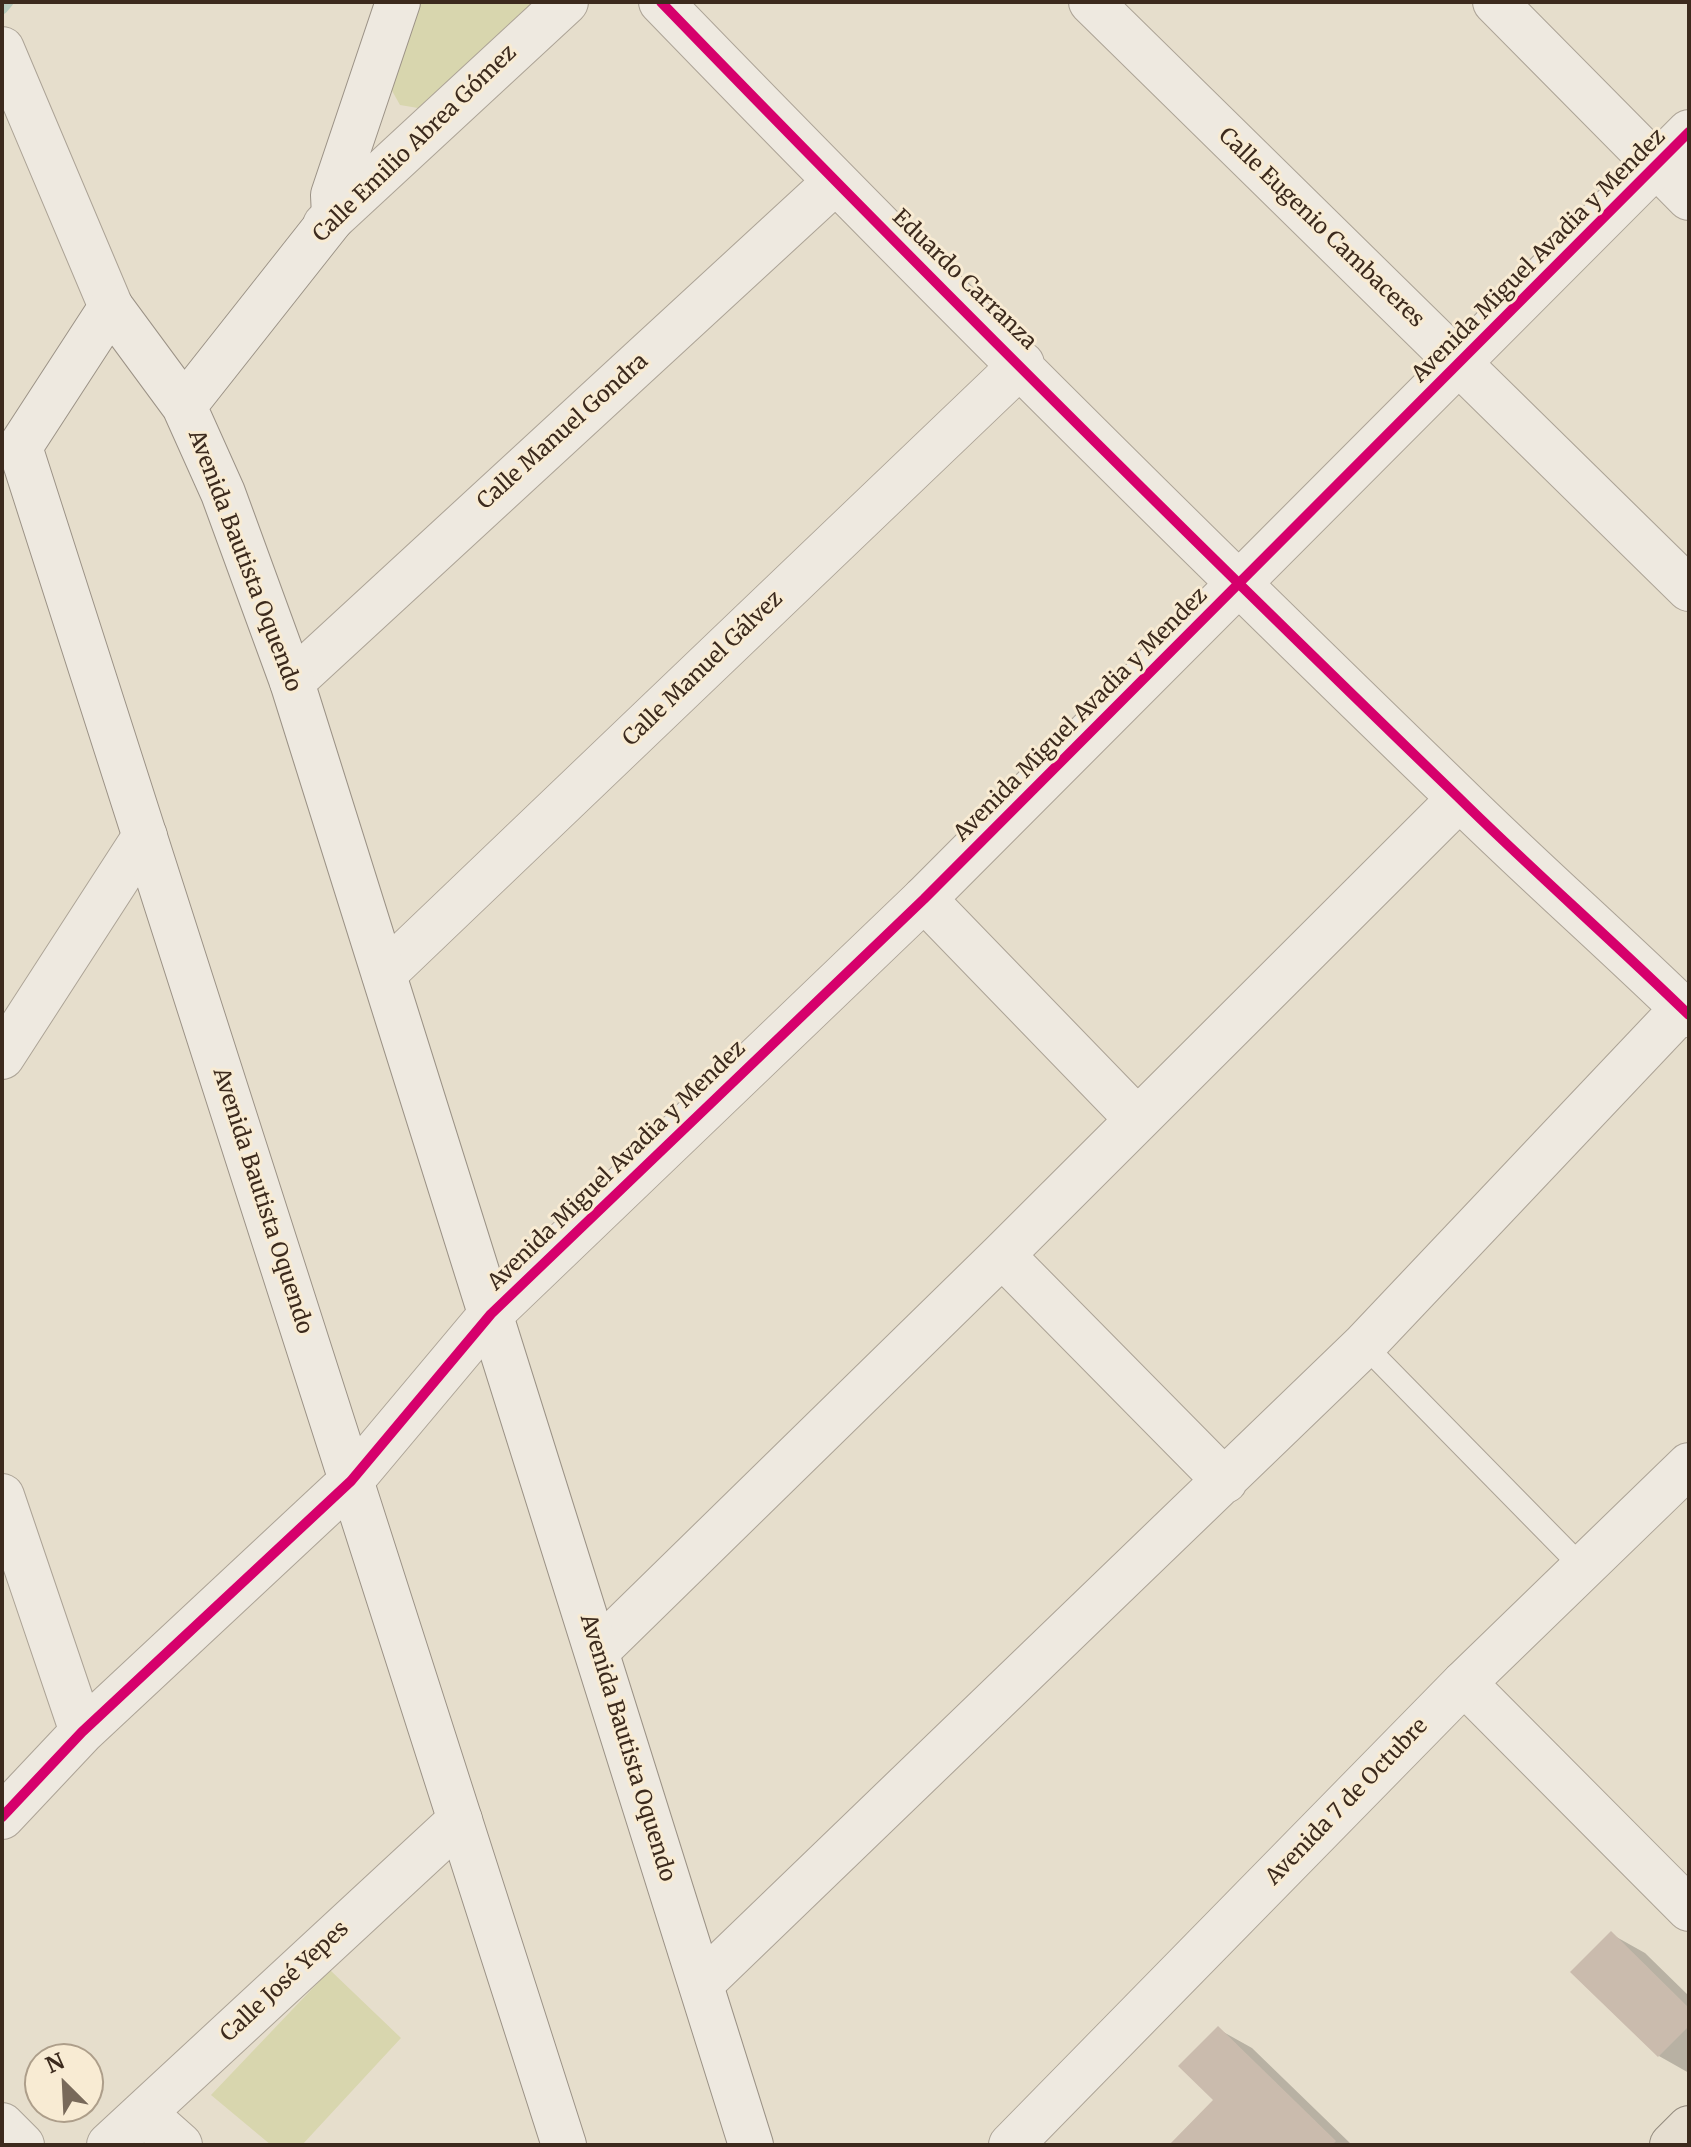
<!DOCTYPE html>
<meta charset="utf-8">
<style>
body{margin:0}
#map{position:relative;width:1691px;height:2147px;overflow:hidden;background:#e6decc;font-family:Merriweather,serif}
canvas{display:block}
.frame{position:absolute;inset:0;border:4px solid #3c2a1d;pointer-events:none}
.north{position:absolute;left:24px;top:2043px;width:80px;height:80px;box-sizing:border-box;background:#f8ebd3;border:2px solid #ad9e8a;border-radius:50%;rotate:336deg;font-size:22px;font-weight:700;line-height:32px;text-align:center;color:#3c2a1d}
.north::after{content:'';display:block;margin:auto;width:28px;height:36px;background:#78695a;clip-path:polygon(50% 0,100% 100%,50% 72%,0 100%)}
</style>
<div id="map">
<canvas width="1691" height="2147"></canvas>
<div class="frame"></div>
<div class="north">N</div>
</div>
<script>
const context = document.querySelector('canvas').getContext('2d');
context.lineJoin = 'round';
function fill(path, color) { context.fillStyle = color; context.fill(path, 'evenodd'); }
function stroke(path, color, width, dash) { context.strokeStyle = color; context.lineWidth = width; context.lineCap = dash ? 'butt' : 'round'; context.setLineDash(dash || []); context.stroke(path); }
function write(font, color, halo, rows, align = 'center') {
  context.font = font + ' Merriweather,serif'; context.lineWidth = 6; context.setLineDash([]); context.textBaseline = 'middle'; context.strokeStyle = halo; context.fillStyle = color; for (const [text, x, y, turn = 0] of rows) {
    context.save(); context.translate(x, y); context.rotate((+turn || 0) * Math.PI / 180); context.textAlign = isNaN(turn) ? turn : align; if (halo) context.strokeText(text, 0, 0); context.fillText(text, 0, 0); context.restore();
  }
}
fill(new Path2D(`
 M421,2H538L424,109L400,105L386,80Z
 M330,1970L401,2038L302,2145H271L211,2095Z`), '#d8d6ae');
fill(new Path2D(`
 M1611,1934L1645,1953L1689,1996V2073L1659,2056Z
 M1218,2029L1252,2048L1352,2145H1173L1216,2099Z`), '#0003');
stroke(new Path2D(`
 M2,9L8,2`), '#b8ccbf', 11);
fill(new Path2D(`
 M1611,1931L1689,2008V2026L1658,2057L1570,1972Z
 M1218,2026L1336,2141L1332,2145H1169L1213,2100L1178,2066Z`), '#cabbad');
const service = new Path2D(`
 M1364,1345L1584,1569`);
const minor = new Path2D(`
 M661,2C921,271 1188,536 1457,796C1533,871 1613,941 1689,1015
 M1091,2L1689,589
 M1495,2L1689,198
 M325,225L566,2
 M292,682L835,182
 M924,899L1137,1119
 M384,974L1022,364
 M2,1057L145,836
 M1002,1255L1225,1481
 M2,1496L82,1732
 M597,1651L1002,1255L1459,799
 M1464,1683L1689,1909
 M2,1817L82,1732L351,1481L491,1314
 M701,1984L1364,1345L1682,1009
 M144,2113L180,2145
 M2,2125L22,2145
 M109,2145L460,1820`);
const tertiary = new Path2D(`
 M2,49L111,307
 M491,1314L924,899L1689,132
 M1011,2145L1464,1683L1689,1465`);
const secondary = new Path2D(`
 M184,406L334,216L333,195L398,2
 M564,2145L20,447L111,307L184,406L223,493L292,682L751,2145`);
const primary = new Path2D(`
 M1672,2145L1689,2128`);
stroke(service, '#aca396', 24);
stroke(minor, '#aca396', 46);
stroke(tertiary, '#aca396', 46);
stroke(secondary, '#9b9286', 46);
stroke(primary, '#91887c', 46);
stroke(service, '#eee9e0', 22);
stroke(minor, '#eee9e0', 44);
stroke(tertiary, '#eee9e0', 44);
stroke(secondary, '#eee9e0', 44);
stroke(primary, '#e6ded0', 44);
stroke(new Path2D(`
 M661,2C921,271 1188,536 1457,796C1533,871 1613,941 1689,1015
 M2,1817L82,1732L351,1481L491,1314L924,899L1689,132`), '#d6006c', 10);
write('22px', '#3c2a1d', '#f8ebd3', [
 ["Calle Emilio Abrea Gómez",415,144,-44],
 ["Calle Eugenio Cambaceres",1321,228,44],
 ["Avenida Miguel Avadia y Mendez",1539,256,-45],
 ["Eduardo Carranza",964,280,44],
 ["Calle Manuel Gondra",563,432,-42],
 ["Avenida Bautista Oquendo",244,561,69],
 ["Calle Manuel Gálvez",703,669,-44],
 ["Avenida Miguel Avadia y Mendez",1081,715,-45],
 ["Avenida Miguel Avadia y Mendez",617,1166,-44],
 ["Avenida Bautista Oquendo",262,1201,72],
 ["Avenida Bautista Oquendo",627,1748,73],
 ["Avenida 7 de Octubre",1347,1802,-46],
 ["Calle José Yepes",285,1982,-43]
]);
</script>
